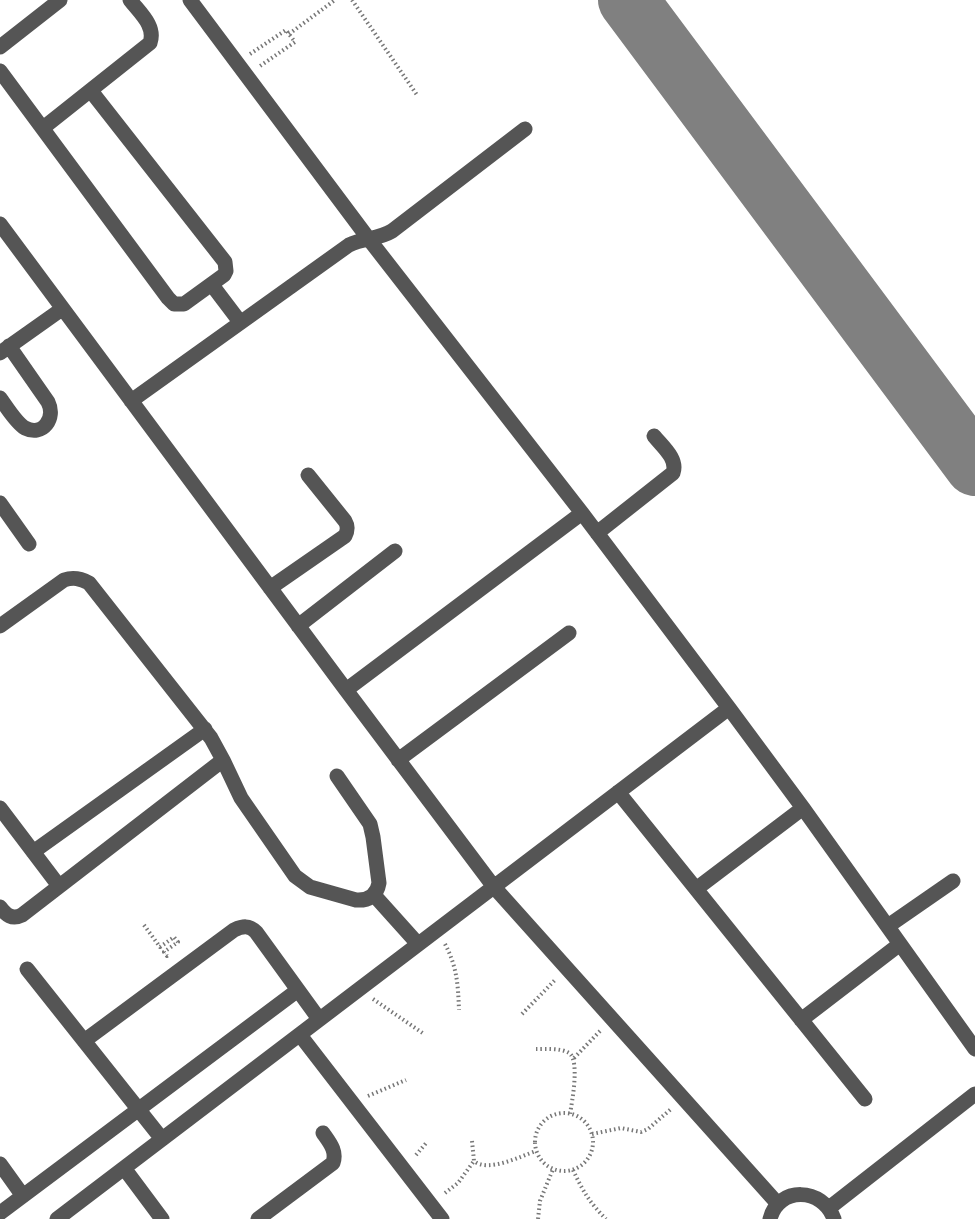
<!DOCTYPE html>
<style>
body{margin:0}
canvas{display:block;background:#fff}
</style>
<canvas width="975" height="1219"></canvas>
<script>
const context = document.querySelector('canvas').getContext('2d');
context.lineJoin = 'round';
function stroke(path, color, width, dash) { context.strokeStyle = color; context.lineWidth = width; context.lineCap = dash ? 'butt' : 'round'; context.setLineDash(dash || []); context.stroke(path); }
stroke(new Path2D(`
 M628,0L975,466`), '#808080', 60);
stroke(new Path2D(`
 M352,0L417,95
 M289,34L335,0
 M250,54L286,30L295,42L260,66
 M144,925L160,947L174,937L178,942L164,952L167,956L169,954
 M445,944C457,967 458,984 459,1010
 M373,999L424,1034
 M522,1014L555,980
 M536,1049C546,1049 561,1048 569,1053C580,1060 572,1102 570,1114
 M574,1058L601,1030
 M368,1096L406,1080
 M535 1142a29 29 0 1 1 58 0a29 29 0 1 1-58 0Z
 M592,1134L621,1128L641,1132L648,1129L671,1109
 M472,1141L474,1161C488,1173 521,1156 536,1151
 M416,1155L427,1142
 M573,1170C583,1191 589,1202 606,1219
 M445,1193L458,1183L474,1161
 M538,1219L540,1201L553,1169`), '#777', 4, [1.5, 3]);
stroke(new Path2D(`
 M190,0L368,238L582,513L729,708L803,808L975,1049
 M0,47L60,0
 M0,71L168,298L174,304H184L224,275L226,271L225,262L91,91
 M43,128L150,43C156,26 140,13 130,0
 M0,224L346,690L494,887L778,1204
 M212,285L240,322
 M0,353L62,309
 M0,398C6,406 16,423 25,428C43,437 56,418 48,402L9,346
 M131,401L349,245C363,238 379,239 392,231L525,129
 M0,503L29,544
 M597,533L673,473C678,459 663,447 654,436
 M270,588L345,536C348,530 348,526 345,521L308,475
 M0,626L64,580C73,577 80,578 89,583L211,738L223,760L241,798L295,876L310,887L356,900C369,901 377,895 379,883L373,837L370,824L337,776
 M298,626L395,551
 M346,690L582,513
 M398,760L569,633
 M618,792L865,1099
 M0,808L59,886
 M33,852L205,729
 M696,889L803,808
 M374,895L418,944
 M0,907C6,915 12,920 22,915L223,760
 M888,926L953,881
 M27,969L162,1139
 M801,1020L900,944
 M300,1035L442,1219
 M84,1041L234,930C243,926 249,925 256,932L319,1019
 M0,1164L23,1196
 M124,1168L162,1219
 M829,1208L975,1094
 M0,1213L298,990
 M57,1219L729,708
 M258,1219L333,1163C337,1151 330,1143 323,1133
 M770,1219C778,1186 823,1187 834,1219`), '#555', 15);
</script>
